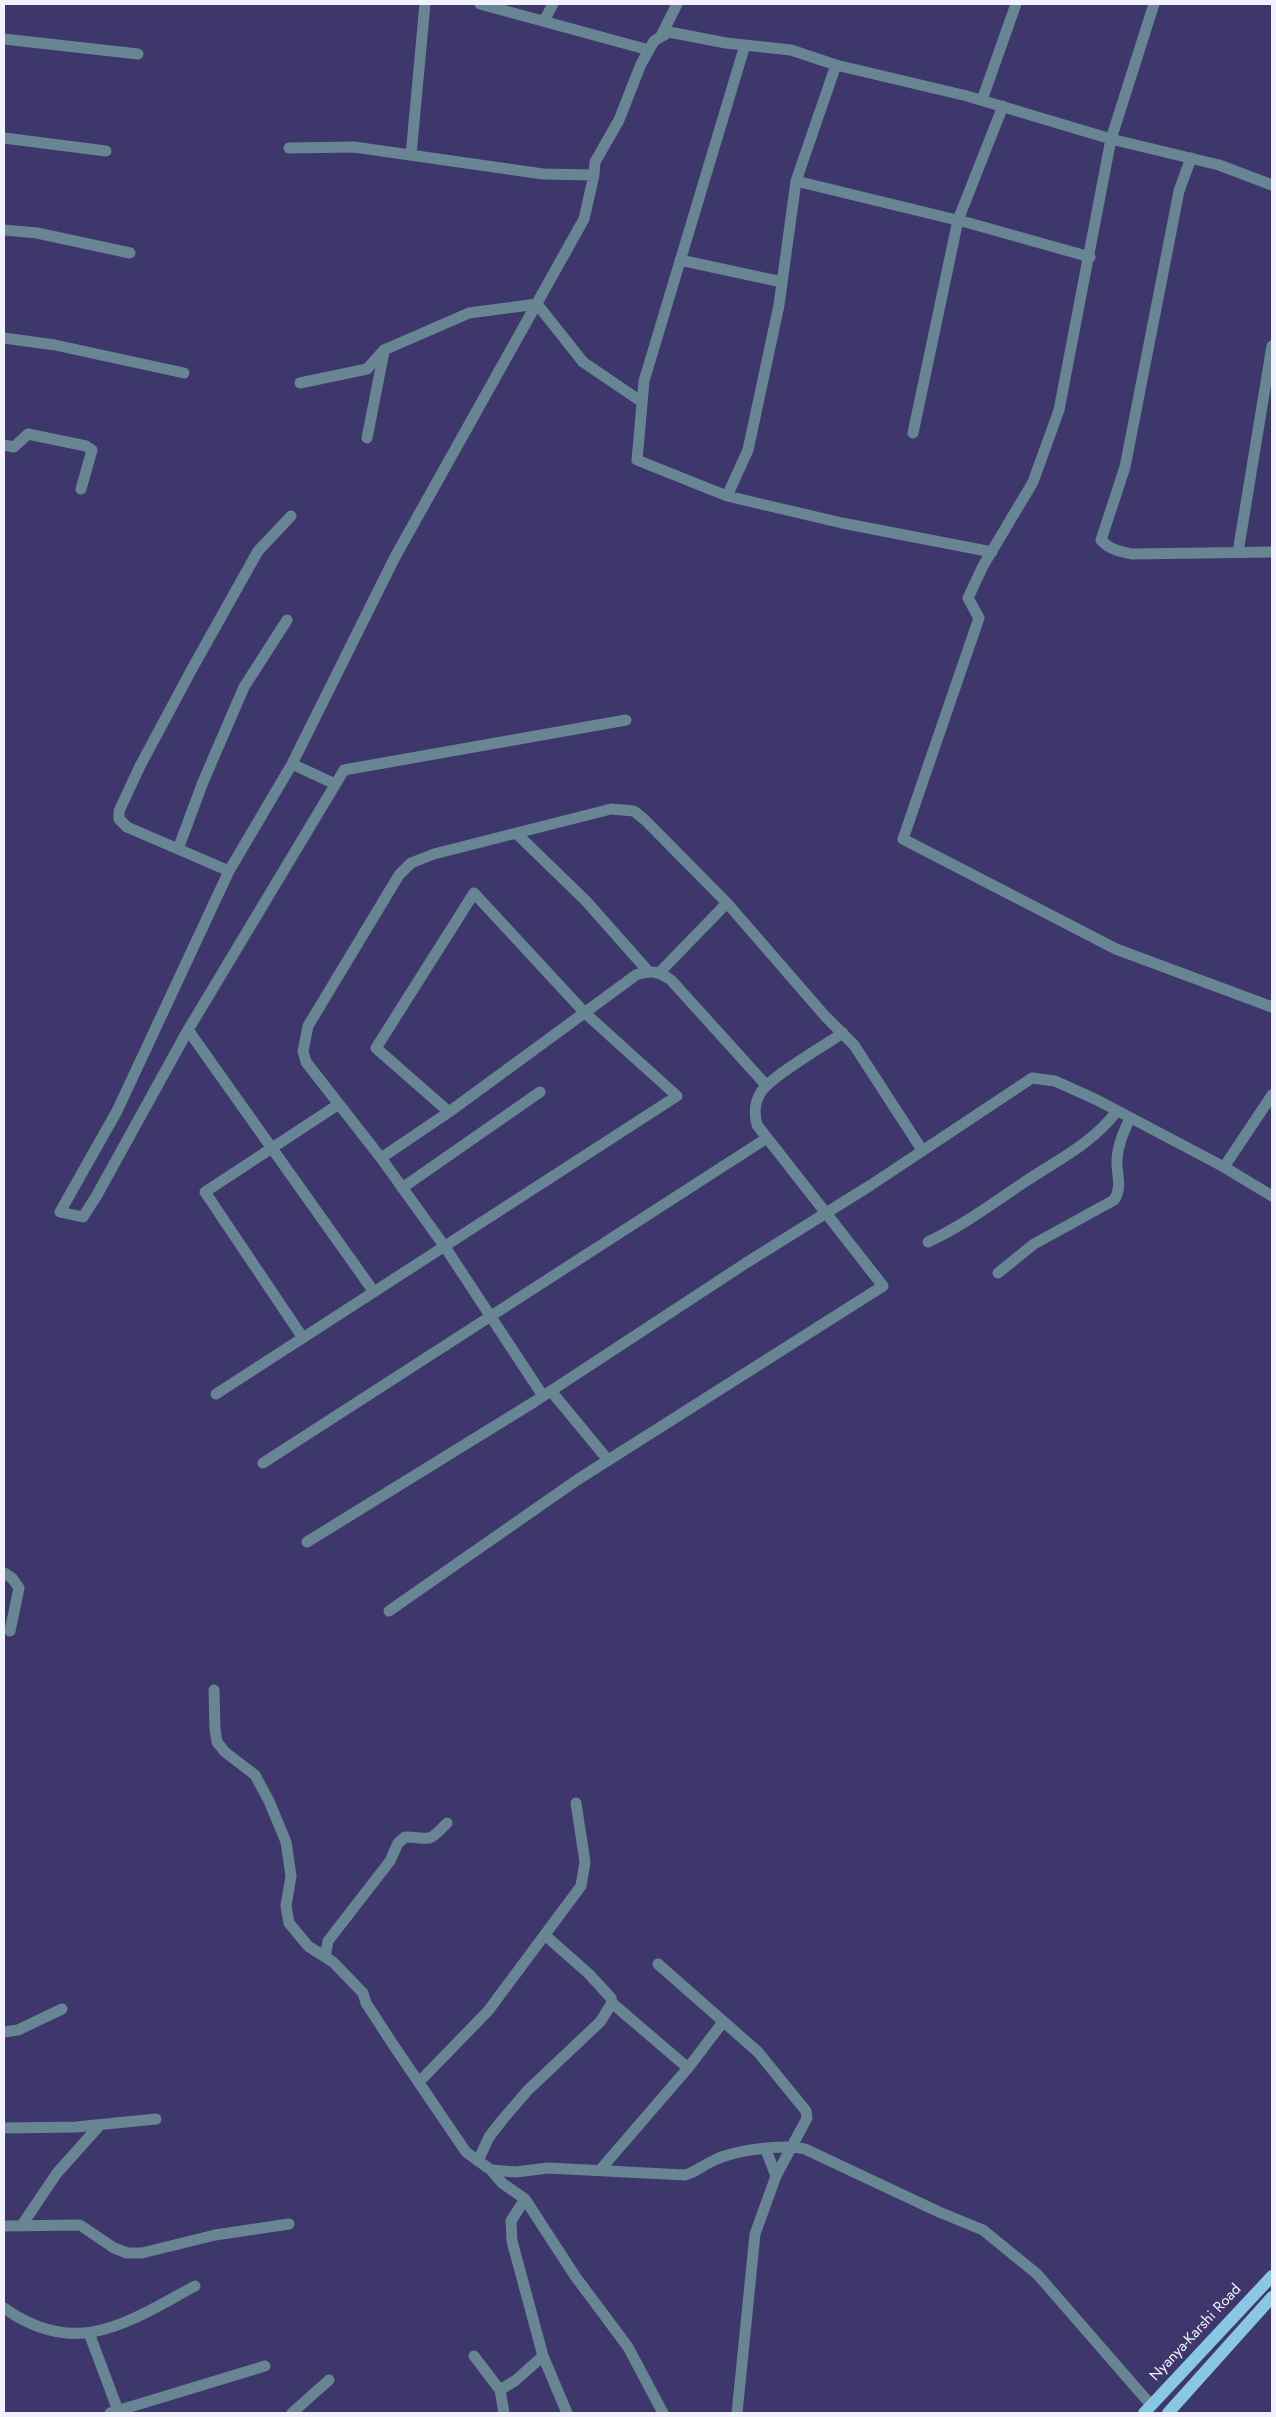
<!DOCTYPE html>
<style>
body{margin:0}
#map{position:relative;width:1276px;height:2417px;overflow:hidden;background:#3e376c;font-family:Jost,sans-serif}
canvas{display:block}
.frame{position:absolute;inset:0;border:5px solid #f2f2ff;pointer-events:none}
</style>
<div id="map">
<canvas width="1276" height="2417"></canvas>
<div class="frame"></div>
</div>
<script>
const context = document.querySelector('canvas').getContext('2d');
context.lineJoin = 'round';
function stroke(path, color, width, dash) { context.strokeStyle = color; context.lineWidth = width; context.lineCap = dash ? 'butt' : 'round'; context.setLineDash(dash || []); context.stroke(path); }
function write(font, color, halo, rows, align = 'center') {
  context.font = font + ' Jost,sans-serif'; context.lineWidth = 4.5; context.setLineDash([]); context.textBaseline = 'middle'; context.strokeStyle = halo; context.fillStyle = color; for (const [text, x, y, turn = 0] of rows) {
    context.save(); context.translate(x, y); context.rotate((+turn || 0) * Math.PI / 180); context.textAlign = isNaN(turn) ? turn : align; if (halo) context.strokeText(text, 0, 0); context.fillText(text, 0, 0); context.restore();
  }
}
stroke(new Path2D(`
 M480,4L649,50
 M1154,4L1111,139L1059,410L1033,482L983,566L968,598L979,618L903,839L1116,949L1272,1007
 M544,21L553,4
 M661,36L677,4
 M4,39L138,54
 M745,45L644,381L637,460L727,496L842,523L992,552
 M982,100L1016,4
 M4,138L106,151
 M289,148L354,147L543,174L594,175
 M411,155L425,4
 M1191,158L1179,191L1125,467L1101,540C1110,550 1119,551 1132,554L1272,552
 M796,181L969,223L1090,257
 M4,230L37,233L130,253
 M680,260L782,282
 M4,338L55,345L184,373
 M300,383L367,369L384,350L469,313L537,304L583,362L642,402
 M913,433L958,220L1003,106
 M367,438L384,352
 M4,445L14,447L28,434L86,446L92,450L81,489
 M727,496L748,450L779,305L796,181L836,65
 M1238,552L1272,346
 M626,720L344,770L188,1030L97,1195L83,1217L60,1212L117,1111L229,871L292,764L395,557L584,219L594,175L595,162L619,120L641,64L654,41L669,32L726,43L791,50L836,65L967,96L1111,139L1219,165L1272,185
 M292,764L335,784
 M517,834L586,901L648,971
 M178,849L203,782L244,687L287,620
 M229,871L127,827L119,819V811L140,766L193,667L258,551L291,516
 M660,972L727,903
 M188,1030L374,1292
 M381,1158L449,1112L636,975C651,970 658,971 671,980L766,1085
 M1224,1167L1272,1196
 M402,1188L540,1092
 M928,1242C962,1226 992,1204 1023,1183C1056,1161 1092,1144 1117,1111
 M998,1273L1034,1244L1114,1200C1123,1187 1116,1174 1117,1159C1118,1144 1124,1131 1130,1118
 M303,1338L205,1192L339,1104
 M551,1391L608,1460
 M216,1394L677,1096L585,1013L474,893L376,1048L449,1112
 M543,1396L445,1247L381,1158L306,1062L303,1051L308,1026L399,875L411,863L434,854L611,809L634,811L645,820L727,903L825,1016L854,1045L922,1150
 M263,1463L767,1138
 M307,1542L534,1402L746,1263L871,1185L1032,1078L1055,1081L1097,1100L1224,1167L1272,1095
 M4,1573L12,1578L19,1588L10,1631
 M389,1611L577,1480L883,1286L757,1125C754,1113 754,1103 761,1092C770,1077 825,1045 843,1033
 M214,1690L215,1729L217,1742L225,1752L255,1775L269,1801L286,1842L291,1876L286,1906L289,1923L308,1946L333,1962L363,1993L366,2003L394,2046L466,2152L491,2170L502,2183L525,2199L575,2276L628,2347L663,2413
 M325,1957L328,1941L390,1861L398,1843L405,1837C431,1837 426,1845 447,1823
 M658,1964L758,2052L806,2111L807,2118L776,2176L755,2234L737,2413
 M612,2003L688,2068
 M4,2032L18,2030L62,2009
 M419,2082L488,2011L581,1886L585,1862L576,1803
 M4,2128L76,2127L156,2119
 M766,2150L776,2176
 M478,2161L489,2137L503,2119L528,2090L600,2022L612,2003L611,1998L589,1974L546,1936
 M491,2170L516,2172L548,2168L685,2175C696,2172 703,2165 713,2161C733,2150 783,2144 805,2149L939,2212L983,2230L1037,2274L1151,2405
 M600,2170L688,2068L723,2022
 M22,2225L57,2173L100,2125
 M4,2226L80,2225L114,2248L127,2253H142L215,2235L289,2224
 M4,2308C77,2360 128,2322 195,2286
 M89,2333L119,2413
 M474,2356L500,2390L504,2413
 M543,2356L567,2413
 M500,2390L516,2380L543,2356L512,2241L511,2221L525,2199
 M110,2413L265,2366
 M292,2413L329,2380`), '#678592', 11);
stroke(new Path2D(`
 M1144,2413L1272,2276
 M1168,2413L1272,2297`), '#89c7e3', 12);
write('15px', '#f2f2ff', '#3e376c', [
 ["Nyanya-Karshi Road",1196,2333,-47]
]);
</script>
